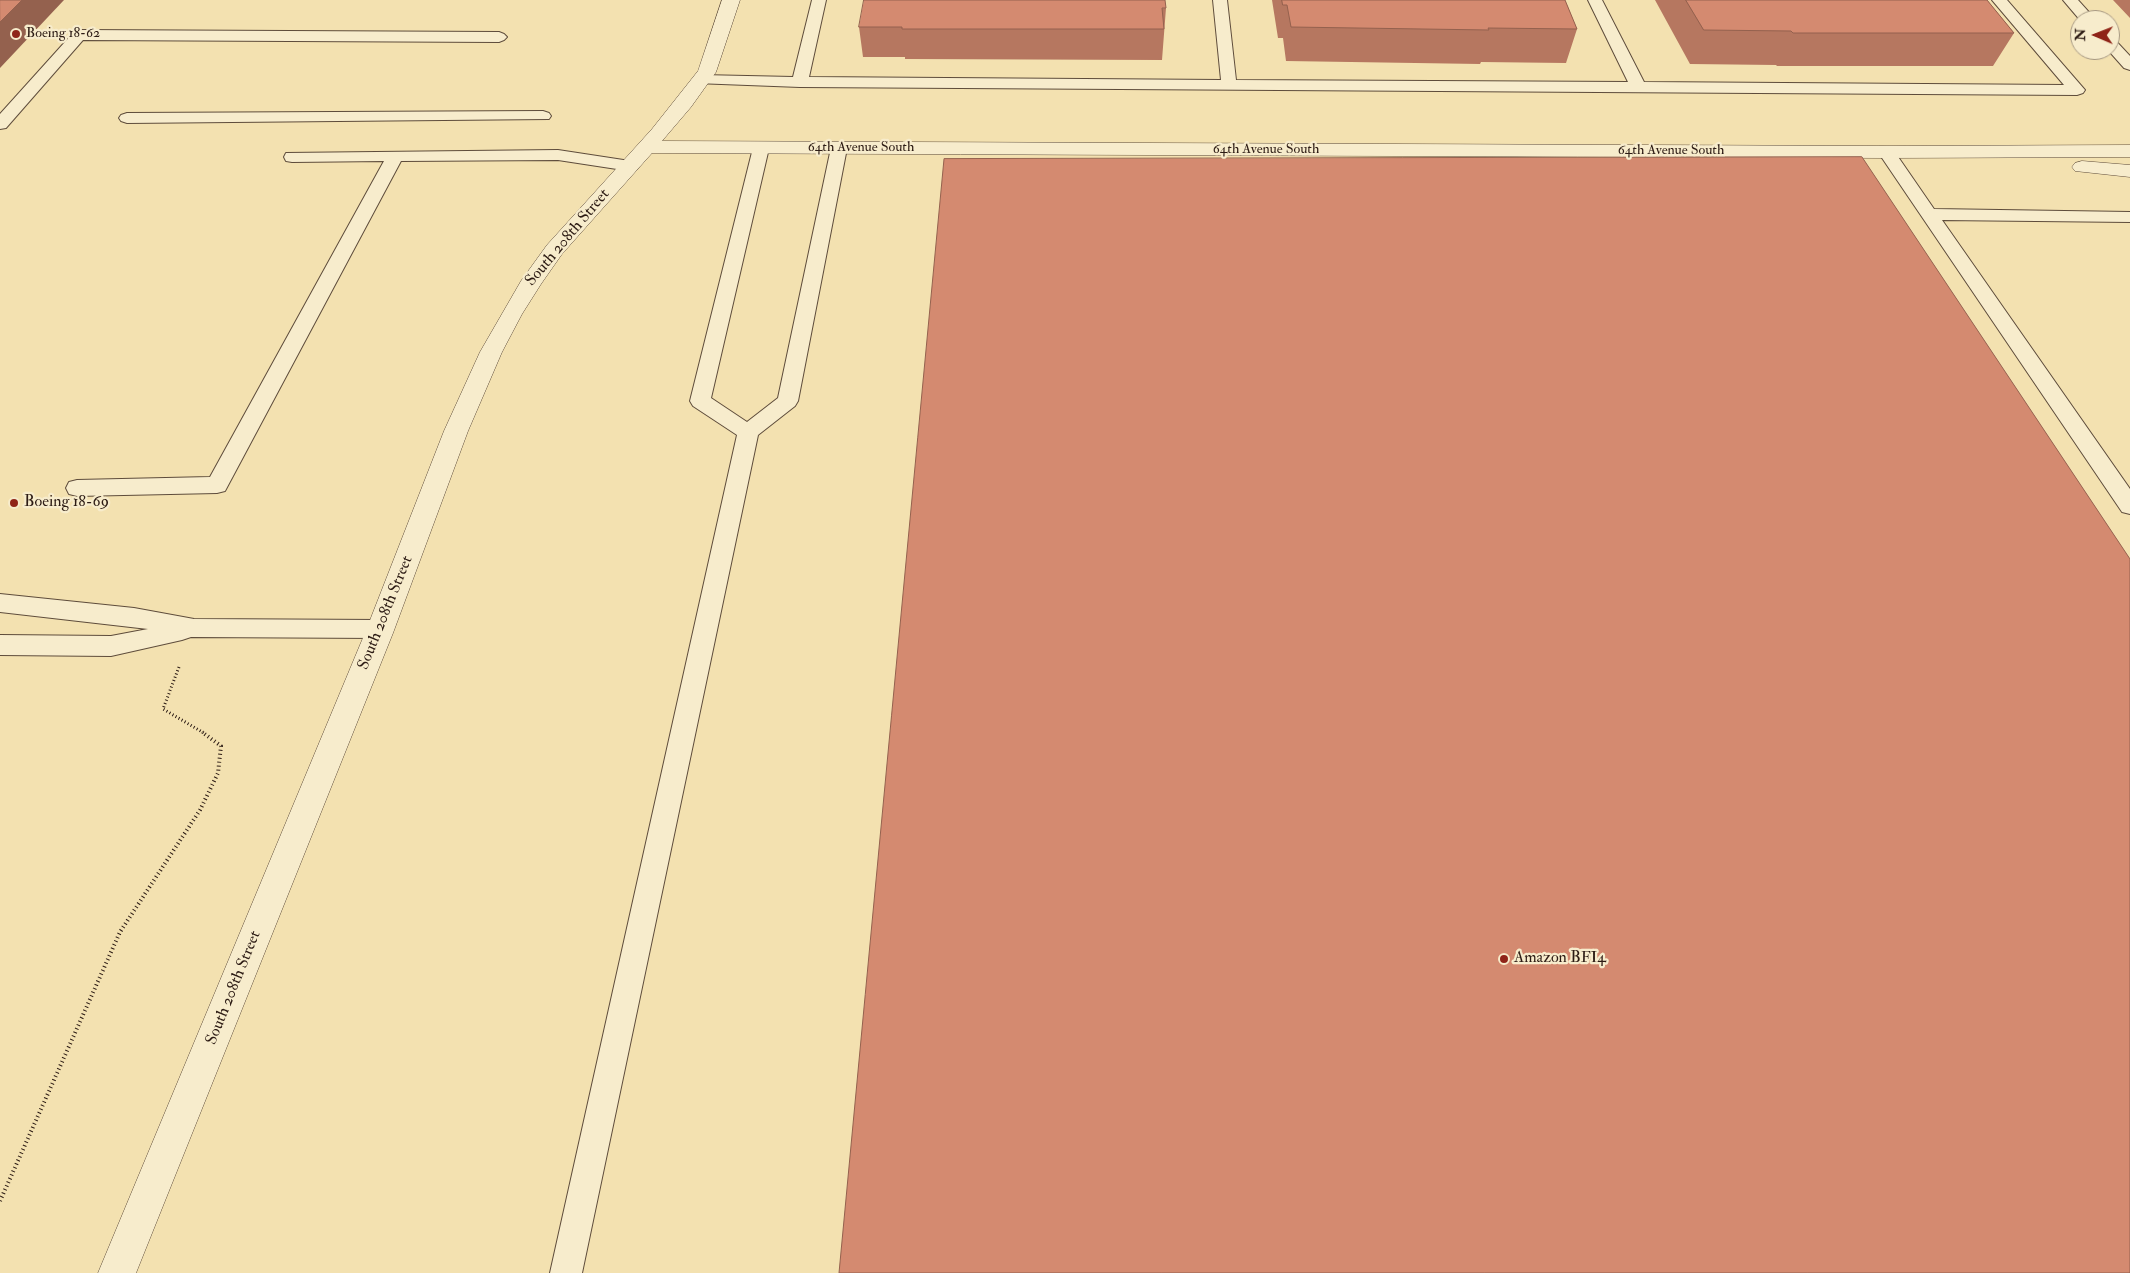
<!DOCTYPE html>
<style>
body{margin:0}
#map{position:relative;width:2130px;height:1273px;overflow:hidden;background:#f3e1b0;font-family:"IM FELL Double Pica",serif}
canvas{display:block}
.north{position:absolute;left:2070px;top:10px;width:50px;height:50px;box-sizing:border-box;background:#f7eccc;border:1px solid #a69882;border-radius:50%;rotate:271deg;font-size:14px;font-weight:700;line-height:20px;text-align:center;color:#2c1b14}
.north::after{content:'';display:block;margin:auto;width:18px;height:22px;background:#8f2418;clip-path:polygon(50% 0,100% 100%,50% 72%,0 100%)}
</style>
<div id="map">
<canvas width="2130" height="1273"></canvas>
<div class="north">N</div>
</div>
<script>
const context = document.querySelector('canvas').getContext('2d');
context.lineJoin = 'round';
function stroke(path, color, width, dash) { context.strokeStyle = color; context.lineWidth = width; context.lineCap = dash ? 'butt' : 'round'; context.setLineDash(dash || []); context.stroke(path); }
function fill(path, color) { context.fillStyle = color; context.fill(path, 'evenodd'); }
function write(font, color, halo, rows, align = 'center') {
  context.font = font + ' "IM FELL Double Pica",serif'; context.lineWidth = 4.5; context.setLineDash([]); context.textBaseline = 'middle'; context.strokeStyle = halo; context.fillStyle = color; for (const [text, x, y, turn = 0] of rows) {
    context.save(); context.translate(x, y); context.rotate((+turn || 0) * Math.PI / 180); context.textAlign = isNaN(turn) ? turn : align; if (halo) context.strokeText(text, 0, 0); context.fillText(text, 0, 0); context.restore();
  }
}
const service = new Path2D(`
 M812,0H826L809,77L1221,80L1213,0H1227L1236,80L1628,82L1588,0H1602L1644,82L2064,85L1992,0H2007L2085,90L2083,93L2077,95L800,87L695,83L693,80L695,77L701,75L793,77Z
 M2063,0H2078L2096,20H2080Z
 M79,30L499,32L504,34L507,37L504,40L499,42L83,40L6,128L0,129V114L74,32Z
 M2110,38L2115,40L2130,56V70L2124,68L2108,50H2110Z
 M543,111L549,113L551,116L549,119L127,123L121,121L119,118L121,115L127,113Z
 M761,143L767,144L769,148L711,398L747,422L778,398L831,148L833,144H845L847,148L798,401L795,406L758,435L582,1273H550L737,435L693,406L690,401L753,148L755,144Z
 M1886,147L1892,148L1934,209L2130,212V222L1942,220L2130,489V514L2122,512L1878,152L1880,148Z
 M558,150L630,161L636,162L639,166L636,170L630,171L558,160L401,161L225,491L217,493L77,496L69,494L66,488L69,482L77,480L210,477L384,161L292,162L286,161L284,157L286,153Z
 M0,594L134,608L194,619L380,620L388,622L392,629L388,636L380,638L191,637L182,640L111,656L0,655V635L111,636L148,629L0,612Z`);
const minor = new Path2D(`
 M722,0H740L716,72L691,107L662,141L1886,146L2130,145V157L1886,158L652,153L562,254L541,284L522,314L502,352L468,431L393,633L136,1273H98L365,633L444,431L480,352L521,281L547,245L652,129L698,71Z
 M2082,161L2130,165V177L2075,171L2072,167L2075,163Z`);
stroke(service, '#5e4c3b', 2);
stroke(minor, '#5e4c3b', 1);
stroke(new Path2D(`
 M179,667L163,709L204,733`), '#2c1b14', 3, [1, 2.5]);
stroke(new Path2D(`
 M0,1201L120,932L200,810L218,773L221,746L202,732`), '#2c1b14', 4, [1, 3]);
fill(service, '#f7eccc');
fill(minor, '#f7eccc');
fill(new Path2D(`
 M1272,0H1565L1577,29L1566,63L1481,62L1480,64L1286,61L1283,38H1278Z
 M1655,0H1987L2014,33L1993,66H1777L1776,65L1690,64Z
 M2113,0H2130V18Z
 M1166,8L1162,60L905,59V57H863L859,27Z`), '#b67760');
fill(new Path2D(`
 M22,0H64L0,68V22Z`), '#94614e');
const building = new Path2D(`
 M0,0H22L0,22Z
 M864,0H1165L1166,8H1162L1164,29H902V27H859Z
 M1282,0H1565L1577,29L1488,28L1489,30L1291,27L1287,5H1283Z
 M1686,0H1987L2014,33H1793L1791,31L1704,30Z
 M1862,157L2130,559V1273H839L944,159Z`);
fill(building, '#d48a70');
stroke(building, '#94614e', 1);
for (const [x, y, r, color] of [
 [16,34,5,"#8f2418"],
 [14,503,5,"#8f2418"],
 [1504,959,5,"#8f2418"]
]) { const dot = new Path2D(); dot.arc(x, y, r, 0, 2 * Math.PI); context.fillStyle = color; context.fill(dot); stroke(dot, '#f7eccc', 2); }
write('14px', '#2c1b14', '#f7eccc', [
 ["Boeing 18-62",26,34]
], 'left');
write('14px', '#2c1b14', '#f7eccc', [
 ["64th Avenue South",861,148],
 ["64th Avenue South",1266,150],
 ["64th Avenue South",1671,151]
]);
write('16px', '#2c1b14', '#f7eccc', [
 ["South 208th Street",568,238,-50],
 ["South 208th Street",386,613,-68],
 ["South 208th Street",234,988,-68]
]);
write('16px', '#2c1b14', '#f7eccc', [
 ["Boeing 18-69",24,503],
 ["Amazon BFI4",1514,959]
], 'left');
</script>
